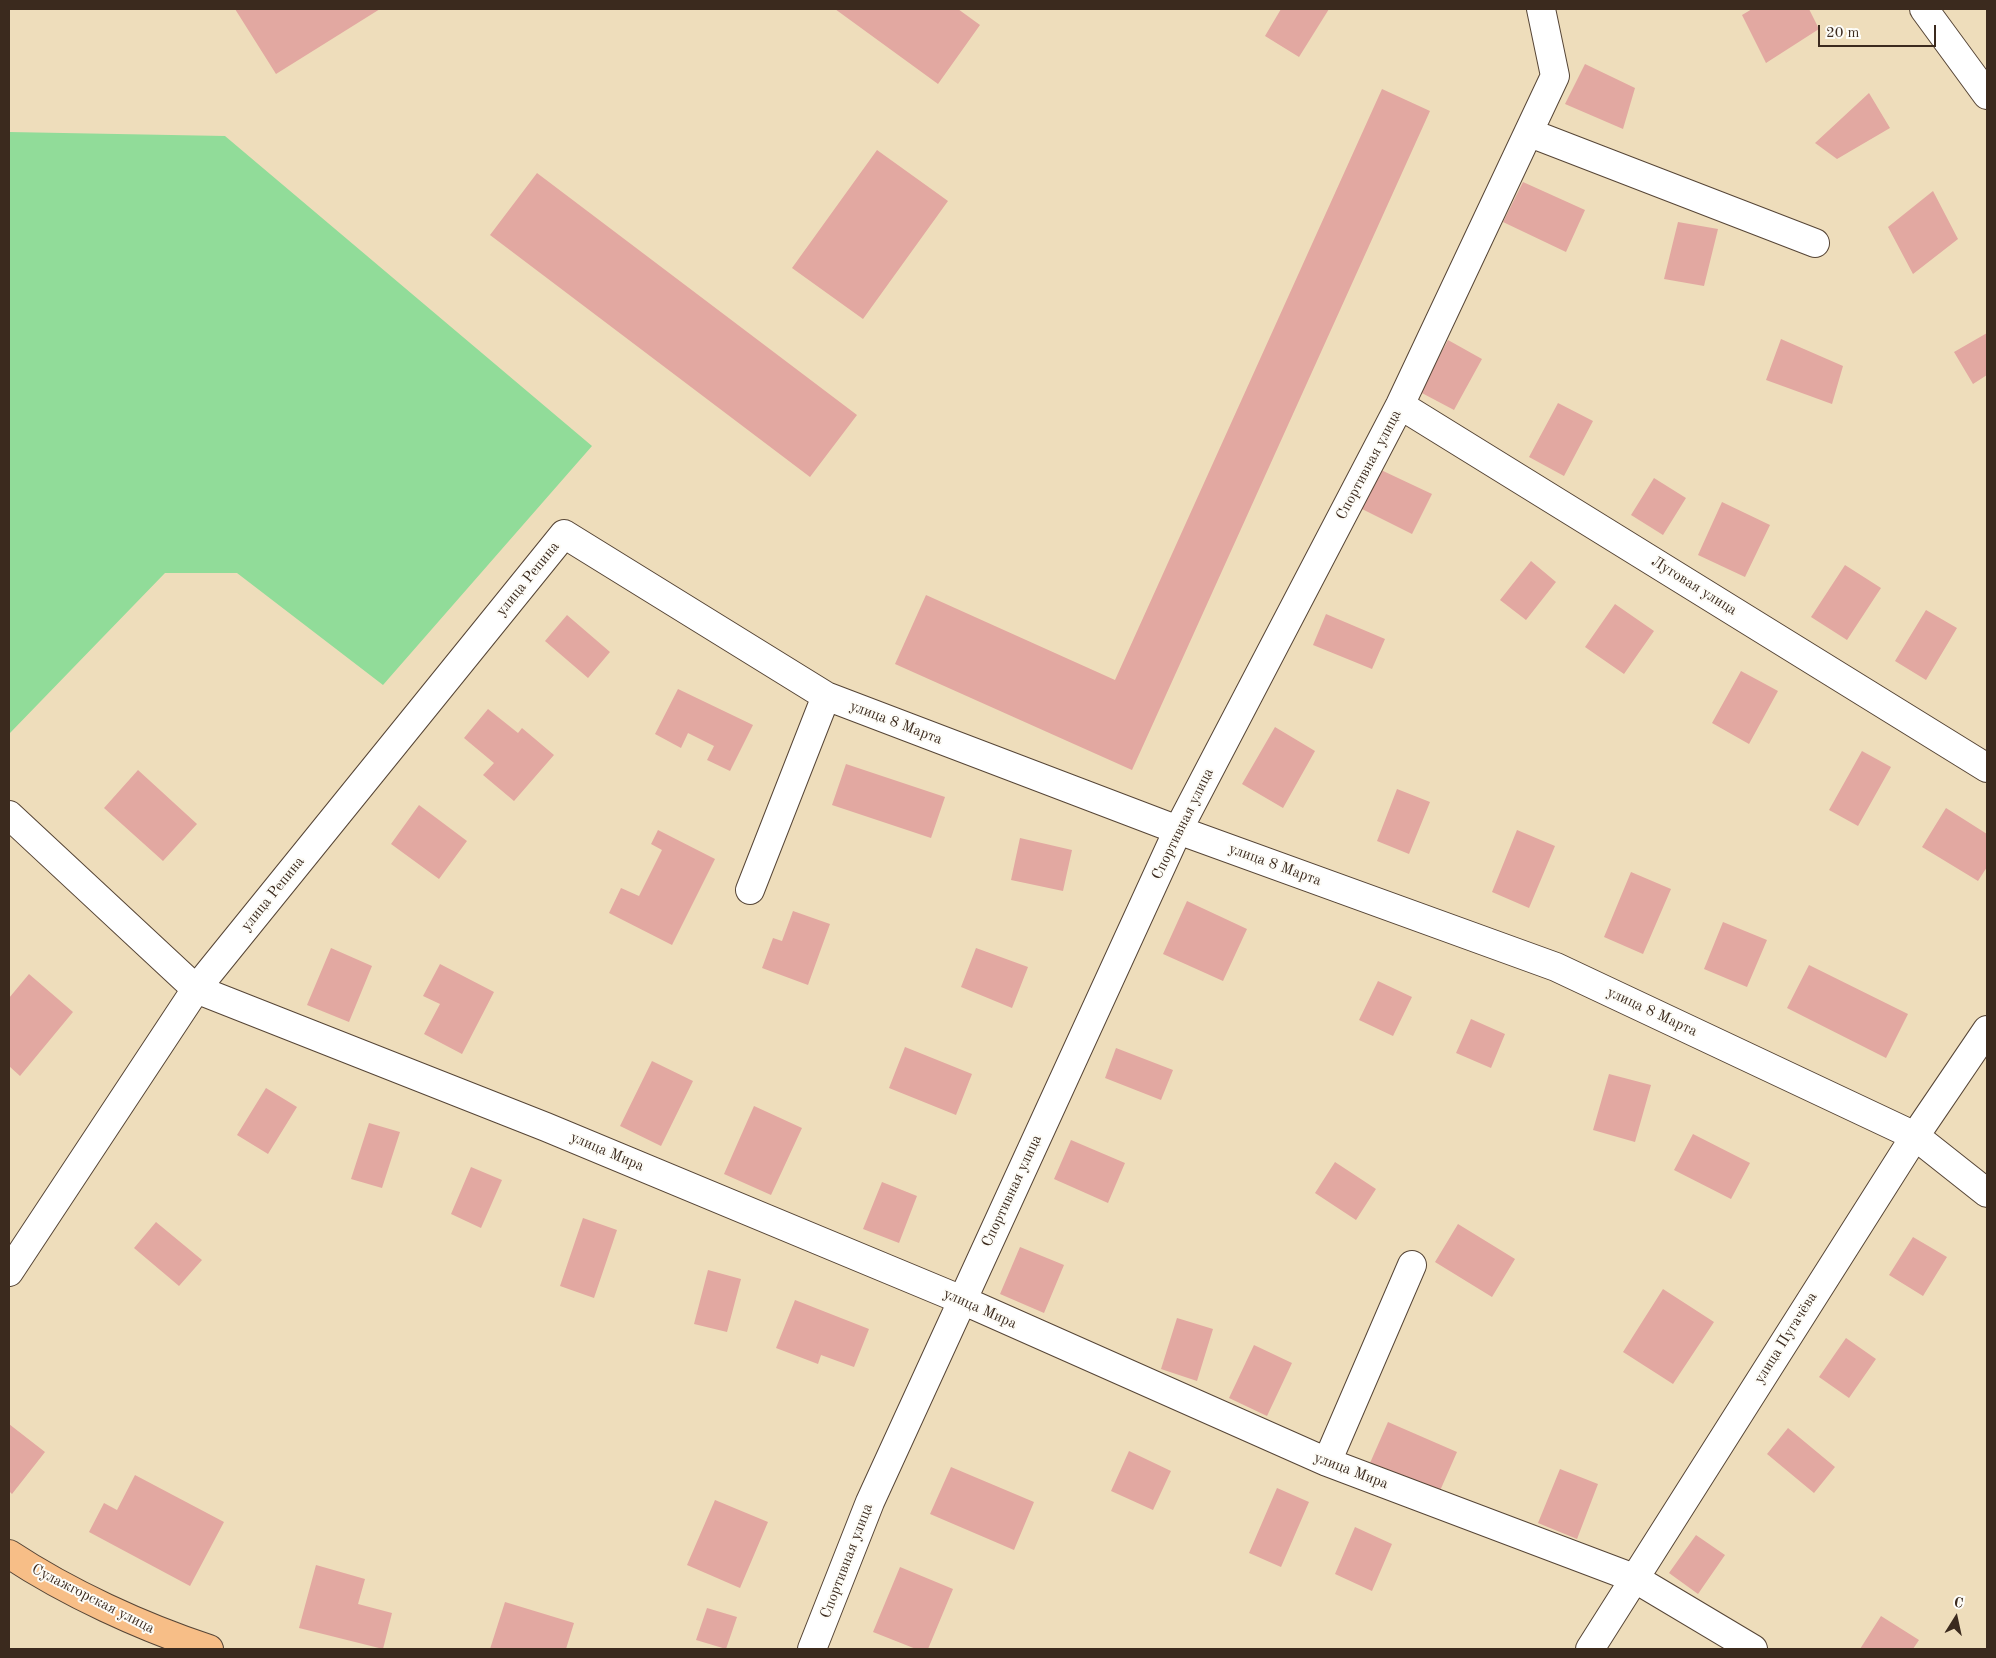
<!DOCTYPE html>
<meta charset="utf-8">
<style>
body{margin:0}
#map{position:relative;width:1996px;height:1658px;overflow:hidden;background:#edb;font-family:"Old Standard TT",serif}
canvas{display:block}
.frame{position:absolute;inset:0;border:10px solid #3b2a1e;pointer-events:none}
.north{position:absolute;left:1931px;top:1593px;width:50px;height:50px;-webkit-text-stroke:4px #fdfcf7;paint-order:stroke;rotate:10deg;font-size:14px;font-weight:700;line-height:20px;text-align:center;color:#3b2a1e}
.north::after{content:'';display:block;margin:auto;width:18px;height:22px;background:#3b2a1e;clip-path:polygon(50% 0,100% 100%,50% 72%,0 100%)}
.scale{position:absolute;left:1818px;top:25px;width:118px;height:22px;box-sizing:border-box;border:2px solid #3b2a1e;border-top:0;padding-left:6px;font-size:15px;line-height:18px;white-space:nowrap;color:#3b2a1e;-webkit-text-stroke:4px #fdfcf7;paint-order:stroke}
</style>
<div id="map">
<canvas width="1996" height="1658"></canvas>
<div class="frame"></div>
<div class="north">С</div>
<div class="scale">20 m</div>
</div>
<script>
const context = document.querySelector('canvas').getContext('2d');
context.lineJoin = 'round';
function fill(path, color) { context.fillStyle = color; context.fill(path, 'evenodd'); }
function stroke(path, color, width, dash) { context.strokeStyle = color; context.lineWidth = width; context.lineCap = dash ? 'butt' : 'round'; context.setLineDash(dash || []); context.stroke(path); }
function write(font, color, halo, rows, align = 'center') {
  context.font = font + ' "Old Standard TT",serif'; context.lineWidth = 4; context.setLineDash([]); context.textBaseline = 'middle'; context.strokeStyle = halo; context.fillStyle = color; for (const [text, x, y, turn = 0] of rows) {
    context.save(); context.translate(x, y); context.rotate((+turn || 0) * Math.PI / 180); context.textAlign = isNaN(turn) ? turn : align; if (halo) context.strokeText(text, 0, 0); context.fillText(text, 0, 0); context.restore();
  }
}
fill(new Path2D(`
 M9,132L225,136L592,446L383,685L237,573H165L9,734Z`), '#91dc99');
fill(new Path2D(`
 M235,9H380L276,74Z
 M835,9H958L980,25L938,84Z
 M1281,9H1329L1299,57L1265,36Z
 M1752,9H1809L1819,29L1766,63L1742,15Z
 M1585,64L1635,88L1623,129L1565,104Z
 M1382,89L1430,111L1132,770L895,664L926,595L1115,680Z
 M1869,93L1890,128L1837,159L1815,143Z
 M877,150L948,201L863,319L792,268Z
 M537,173L857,415L810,477L490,235Z
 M1523,182L1585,210L1566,252L1503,222Z
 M1933,191L1958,239L1913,274L1888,227Z
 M1678,222L1718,229L1704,286L1664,279Z
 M1987,333V375L1973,384L1954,352Z
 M1781,339L1843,366L1832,404L1766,380Z
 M1448,340L1482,359L1454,410L1420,392Z
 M1558,403L1593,421L1564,476L1529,457Z
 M1381,470L1432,494L1412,534L1362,509Z
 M1654,478L1686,498L1663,535L1631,515Z
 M1722,502L1770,525L1745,577L1698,555Z
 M1531,561L1556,582L1526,620L1500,600Z
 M1845,565L1881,588L1847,640L1811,617Z
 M1615,604L1654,631L1624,674L1585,647Z
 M1926,610L1957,628L1926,680L1895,661Z
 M1326,614L1385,639L1372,669L1313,645Z
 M567,615L610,652L588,678L545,641Z
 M1741,671L1778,691L1749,744L1712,723Z
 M678,689L753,725L730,771L707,760L714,746L688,733L681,748L655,734Z
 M488,709L518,733L522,728L554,755L514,801L483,775L494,763L464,738Z
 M1275,727L1315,751L1283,808L1242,784Z
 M1862,751L1891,767L1858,826L1829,810Z
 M846,764L945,797L931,838L832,805Z
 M138,770L197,824L163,861L104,808Z
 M1397,789L1430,802L1409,854L1377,841Z
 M419,805L467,841L439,879L391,844Z
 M1946,808L1987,834V867L1978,881L1922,847Z
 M658,830L715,859L672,945L609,913L621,888L639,896L662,850L651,844Z
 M1517,830L1555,846L1529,908L1492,892Z
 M1020,838L1072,850L1063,891L1011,880Z
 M1631,872L1671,889L1643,954L1604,937Z
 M1187,901L1247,929L1223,981L1163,954Z
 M793,911L830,924L808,985L762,968L773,938L782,941Z
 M1723,922L1767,940L1747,987L1704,969Z
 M331,948L372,966L349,1022L307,1005Z
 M976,948L1028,967L1012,1008L961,987Z
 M440,964L494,992L462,1054L424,1034L440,1004L423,996Z
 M1809,965L1908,1014L1886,1058L1787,1008Z
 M29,974L73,1012L20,1076L9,1066V998Z
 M1378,981L1412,997L1393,1036L1359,1020Z
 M1471,1019L1505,1034L1491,1068L1456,1053Z
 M905,1047L972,1074L956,1115L889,1088Z
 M1116,1048L1173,1070L1161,1100L1105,1078Z
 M652,1061L693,1081L661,1146L620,1126Z
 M1609,1074L1651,1085L1635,1142L1593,1130Z
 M266,1088L297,1107L268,1154L237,1135Z
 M754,1106L802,1128L771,1195L724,1174Z
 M369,1123L400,1132L382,1188L351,1179Z
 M1693,1134L1750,1163L1731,1199L1674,1170Z
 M1071,1140L1125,1163L1108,1203L1054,1179Z
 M1335,1162L1376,1189L1356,1220L1315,1193Z
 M471,1167L502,1180L481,1228L451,1214Z
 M882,1182L917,1196L899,1243L863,1229Z
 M583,1218L617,1230L594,1298L560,1286Z
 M156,1222L202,1260L179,1286L134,1248Z
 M1458,1224L1515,1259L1492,1297L1435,1262Z
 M1913,1237L1947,1257L1923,1296L1889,1275Z
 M1020,1247L1064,1265L1044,1313L1000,1294Z
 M708,1270L741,1279L727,1332L694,1324Z
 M1663,1289L1714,1322L1673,1384L1623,1352Z
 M795,1300L869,1329L854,1367L821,1355L818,1364L776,1348Z
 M1177,1318L1213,1329L1197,1381L1161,1369Z
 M1846,1338L1876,1359L1849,1398L1819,1377Z
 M1254,1345L1292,1363L1267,1416L1229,1398Z
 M1388,1422L1457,1452L1439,1493L1370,1463Z
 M9,1424L45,1452L12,1494L9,1491Z
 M1788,1428L1835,1467L1814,1493L1767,1454Z
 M1129,1451L1171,1471L1153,1510L1111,1491Z
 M951,1467L1034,1502L1014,1550L930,1514Z
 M1560,1469L1598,1484L1577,1539L1538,1523Z
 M135,1475L224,1522L190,1586L89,1532L104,1503L117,1510Z
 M1277,1488L1309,1502L1281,1567L1249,1553Z
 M715,1500L768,1522L740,1588L687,1565Z
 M1355,1527L1392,1544L1372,1591L1335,1574Z
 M1696,1535L1725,1555L1698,1594L1669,1573Z
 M316,1565L365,1579L358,1604L392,1613L383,1649L299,1628Z
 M900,1567L953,1589L928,1649H916L873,1632Z
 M505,1602L574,1623L566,1649H490Z
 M707,1608L737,1617L726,1649L696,1640Z
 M1881,1616L1919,1640L1913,1649H1860Z`), '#e2a8a1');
const minor = new Path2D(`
 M1924,9L1987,95
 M1530,133L1815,243
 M1400,405L1987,768
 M9,815L196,989L546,1127L962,1300L1327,1462L1634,1578L1753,1649
 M750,890L826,696
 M9,1272L196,989L564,534L826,696L1178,830L1556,967L1915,1136L1987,1193
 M1327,1462L1412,1265
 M812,1649L870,1502L1178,830L1400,405L1555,76L1541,9
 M1590,1649L1915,1136L1987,1030`);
const major = new Path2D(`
 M9,1554C68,1593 142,1627 209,1649`);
stroke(minor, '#564536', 30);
stroke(major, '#564536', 30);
stroke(minor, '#fff', 28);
stroke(major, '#f7be87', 28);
write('15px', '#3b2a1e', '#fdfcf7', [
 ["Спортивная улица",1369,465,-62],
 ["улица Репина",528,579,-51],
 ["Луговая улица",1694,586,32],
 ["улица 8 Марта",896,723,21],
 ["Спортивная улица",1183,824,-64],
 ["улица 8 Марта",1275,865,20],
 ["улица Репина",273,894,-51],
 ["улица 8 Марта",1652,1012,25],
 ["улица Мира",607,1152,23],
 ["Спортивная улица",1012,1191,-65],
 ["улица Мира",980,1309,24],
 ["улица Пугачёва",1786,1338,-58],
 ["улица Мира",1351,1471,21],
 ["Спортивная улица",847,1561,-69],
 ["Сулажгорская улица",93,1599,27]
]);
</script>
